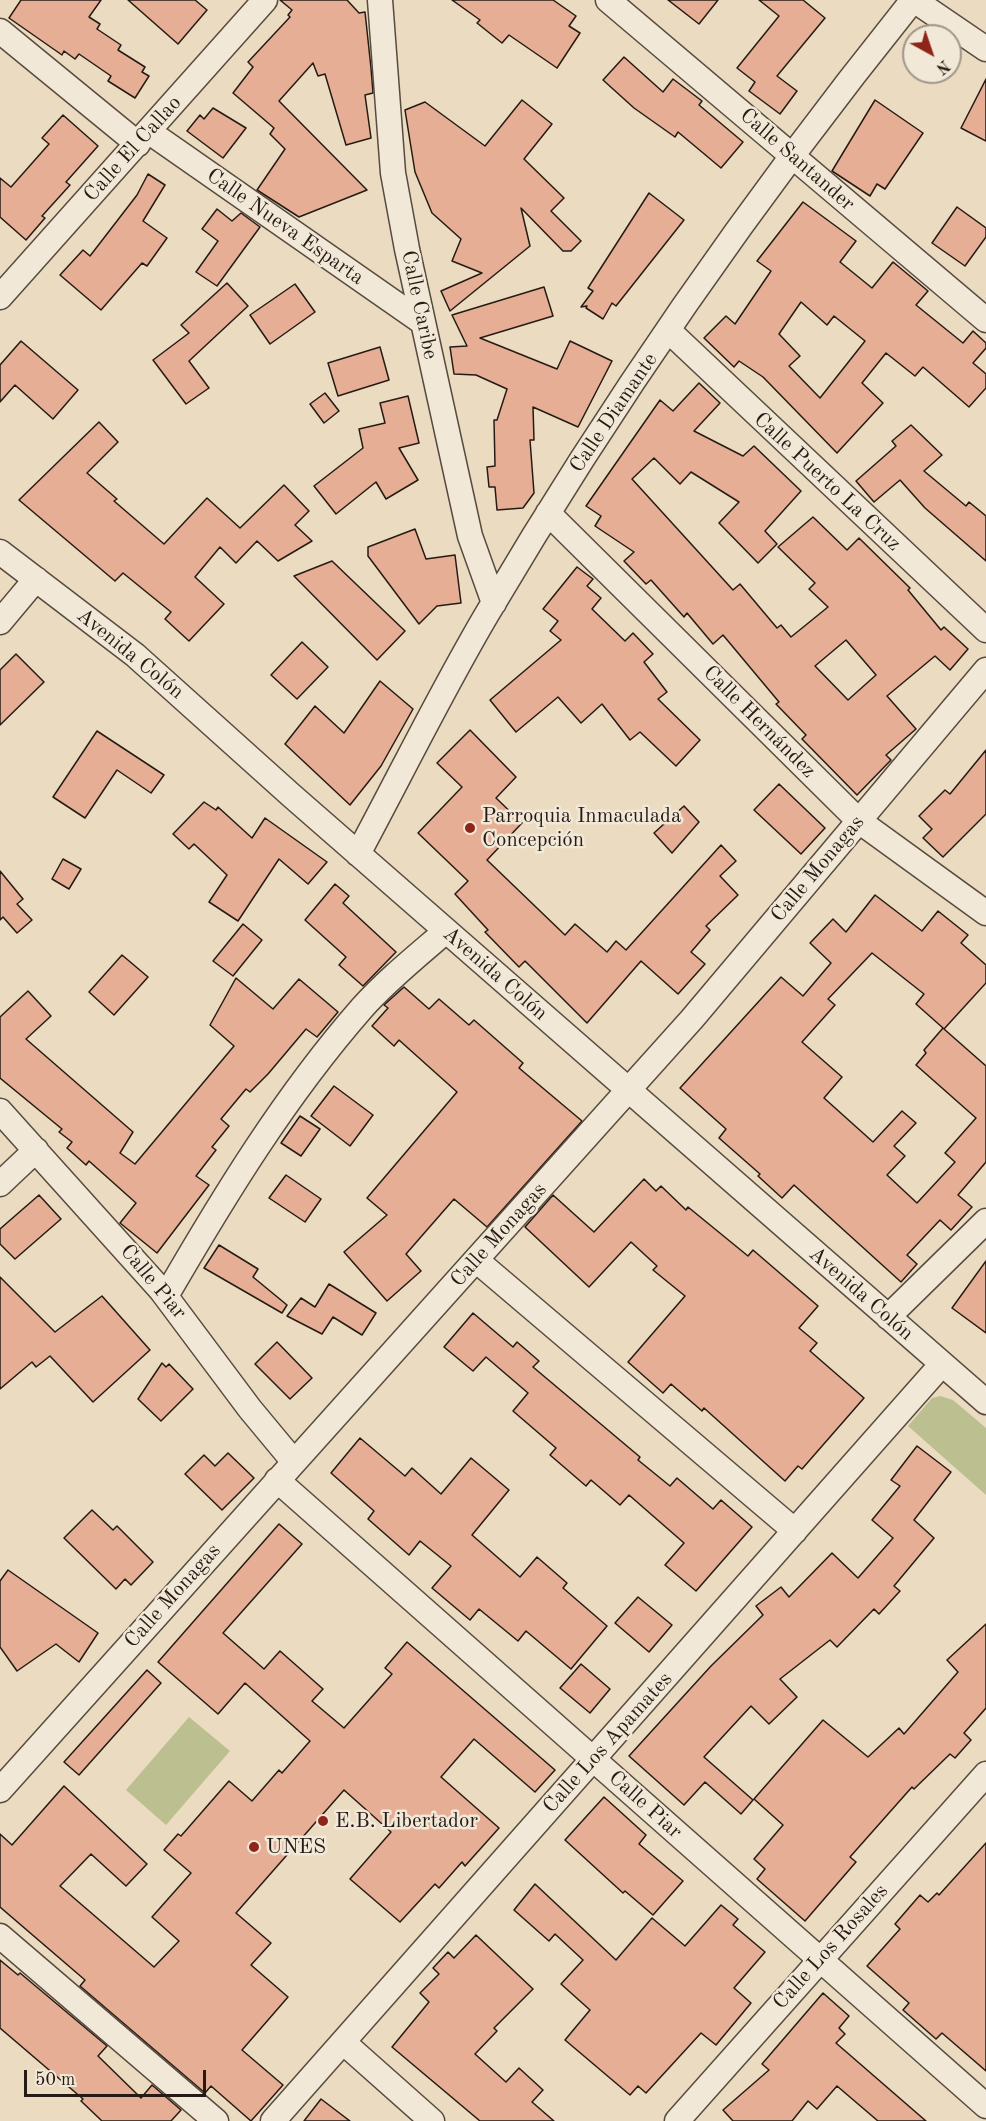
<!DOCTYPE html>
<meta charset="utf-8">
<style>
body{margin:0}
#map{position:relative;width:986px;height:2121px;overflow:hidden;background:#ebdbc1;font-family:"Old Standard TT",serif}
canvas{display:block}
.north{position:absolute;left:902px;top:24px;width:60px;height:60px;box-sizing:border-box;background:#f2e8d7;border:2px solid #a09689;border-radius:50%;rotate:140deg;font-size:16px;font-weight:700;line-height:24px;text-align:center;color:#261b14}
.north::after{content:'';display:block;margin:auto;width:21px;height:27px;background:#8f2418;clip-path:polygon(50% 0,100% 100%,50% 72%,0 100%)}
.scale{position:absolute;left:24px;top:2070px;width:182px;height:27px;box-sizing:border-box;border:3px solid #261b14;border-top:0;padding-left:8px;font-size:18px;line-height:21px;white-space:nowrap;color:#261b14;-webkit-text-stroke:4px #f2e8d7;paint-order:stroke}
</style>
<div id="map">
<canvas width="986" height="2121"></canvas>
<div class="north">N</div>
<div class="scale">50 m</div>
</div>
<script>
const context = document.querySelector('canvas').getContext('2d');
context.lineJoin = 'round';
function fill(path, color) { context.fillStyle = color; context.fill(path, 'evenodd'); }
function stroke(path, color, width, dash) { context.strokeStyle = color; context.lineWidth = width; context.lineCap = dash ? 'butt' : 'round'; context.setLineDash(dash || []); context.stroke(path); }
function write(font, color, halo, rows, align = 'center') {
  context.font = font + ' "Old Standard TT",serif'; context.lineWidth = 5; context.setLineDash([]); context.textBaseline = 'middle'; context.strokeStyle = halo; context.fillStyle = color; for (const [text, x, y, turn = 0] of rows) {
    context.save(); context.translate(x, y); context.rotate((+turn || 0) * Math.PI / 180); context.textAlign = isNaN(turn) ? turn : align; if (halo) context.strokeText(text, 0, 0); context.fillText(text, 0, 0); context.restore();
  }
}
fill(new Path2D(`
 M940,1396L953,1400L986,1428V1495L908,1426L932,1398Z
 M189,1717L230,1751L166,1825L126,1790Z`), '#bcbf90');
const building = new Path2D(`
 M21,0H101L89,17L100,24L97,29L121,45L118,50L145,67L142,72L149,76L135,98L108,81L111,76L79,54L75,59L64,51L62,55L9,18Z
 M128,0H195L207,10L178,44Z
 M280,0H347L359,13L365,12L371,68L373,93L365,95L371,138L346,145L325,74L318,76L313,63L279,101L367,190L299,217L257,190L285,149L270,134L274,128L233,93L253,67L248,62L290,17L288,15L292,10Z
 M452,0H553L576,16L569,26L580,33L557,68L509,35L502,43L477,23L480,20Z
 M668,0H718L699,24Z
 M759,0H803L825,18L777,76L797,91L780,114L749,91L755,82L737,68L779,16Z
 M624,57L663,92L673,79L702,101L699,105L743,142L721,168L678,132L675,137L634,108L603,80Z
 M986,79V141L961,128Z
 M522,100L552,124L524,159L564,198L551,211L581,241L571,251H563L521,208L530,246L450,311L441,291L482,273L452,261L461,239L432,213L415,172L405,110L425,102L485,146Z
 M875,100L923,133L885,189L877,184L870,196L832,171Z
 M213,108L246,128L223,158L187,131L200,115L204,119Z
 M63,115L98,146L66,182L70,185L42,216L45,218L26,240L0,217V178L11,187L49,144L42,138Z
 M148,174L165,185L143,221L167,238L147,266L142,263L101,310L60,275L83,250L90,256L137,195Z
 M649,193L684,220L616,306L612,303L603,319L586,308L587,306L581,307L593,291L588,288Z
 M803,202L856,241L840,262L872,288L893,262L928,291L916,305L963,343L973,331L986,343V348L973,363L986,374V388L969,407L923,367L915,376L886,353L862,383L883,403L837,453L763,377L739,361L734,367L704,338L726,316L735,324L771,271L757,261ZM801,302L827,325L834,316L865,341L820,398L789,366L800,356L779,334Z
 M957,207L986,228V237L965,266L932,243Z
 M217,209L232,221L241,213L260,227L217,286L196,272L218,241L202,229Z
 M227,283L248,306L189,361L209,388L186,404L153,360L189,333L181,325Z
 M295,284L315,312L270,344L250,315Z
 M544,287L553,316L480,338L557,369L570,341L612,361L578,427L533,407L534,440H530L534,493L523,508L497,510L495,487H489L487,467L495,466L494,420H497L507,389L476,375L454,374L450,347L467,346L452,315Z
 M21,341L78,390L53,419L15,385L0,402V365Z
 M380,347L389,380L338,396L328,363Z
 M699,383L720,403L694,431L743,456L754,446L801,491L765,531L777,544L758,563L719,523L739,502L691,472L680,484L654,458L632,479L733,590L740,584L777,628L781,625L791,637L828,607L809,589L815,583L778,547L813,517L847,550L859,538L910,588L908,590L941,630L944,627L968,649L950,670L935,656L887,696L916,729L886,755L891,760L857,795L802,739L806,735L776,704L779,702L723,635L713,644L687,613L684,617L651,580L646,584L624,561L634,552L595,526L601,516L586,506L660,400L673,411ZM846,640L876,675L848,700L815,666Z
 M325,393L339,411L324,423L310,404Z
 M408,396L419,443L399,448L418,480L386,499L376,482L336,514L314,486L363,448L359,429L385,423L380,403Z
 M99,422L118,442L87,473L117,499L114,501L164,544L207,498L240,528L284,485L309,511L295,525L312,541L278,561L257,541L236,563L220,547L195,577L224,604L189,641L165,619L171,612L123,573L115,581L19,500Z
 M911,425L942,455L924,471L966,506L969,502L986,516V561L925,508L900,480L874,502L856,481L896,446L892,441Z
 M415,529L426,559L455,555L461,603L437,606L419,624L368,556V547Z
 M332,561L405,631L377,660L294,576Z
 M577,567L593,579L587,586L601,598L592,609L625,641L633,633L653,654L644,662L667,692L658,699L700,740L676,766L640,732L630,740L602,704L581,723L558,697L516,732L490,700L561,640L550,631L558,621L543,609Z
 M302,642L328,667L297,699L271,675Z
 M16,654L44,682L0,725V670Z
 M380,681L413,709L381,766L350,805L285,744L315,706L344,733Z
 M470,730L516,777L496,798L522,823L487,860L565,935L575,924L607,952L616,941L626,950L721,845L736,861L720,876L738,895L706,926L710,930L691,952L705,964L678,994L641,961L587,1023L525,961L519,967L485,932L488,930L455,894L468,881L418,833L462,787L437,763Z
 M97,731L164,775L151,793L117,770L85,818L53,797Z
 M986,750V814L943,857L923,838L932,829L919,816L945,790L950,794Z
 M779,784L825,828L801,854L754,810Z
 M204,802L216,810L218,807L252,838L265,818L327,862L308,884L279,859L238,921L209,902L227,875L194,844L189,849L173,834Z
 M684,806L699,822L672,853L654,833Z
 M63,859L81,869L69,889L52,879Z
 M0,871L23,899L17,904L32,920L17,933L3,917L0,920Z
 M335,884L349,896L343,903L396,952L363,986L339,965L346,957L305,920Z
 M875,895L922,931L938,911L968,935L961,943L986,965V983L944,1029L986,1066V1162L958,1195L972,1207L951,1230L940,1220L907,1255L917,1264L901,1282L794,1185L782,1198L758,1176L760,1174L719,1138L726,1129L680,1088L781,977L803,996L831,963L810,943L833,919L846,932ZM872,953L924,994L916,1004L943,1028L924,1050L926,1053L916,1065L976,1118L945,1153L955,1162L917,1203L887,1175L905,1156L894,1146L916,1123L902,1111L873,1142L824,1098L842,1077L802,1042L835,1005L828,999Z
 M243,924L262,940L233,976L213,961Z
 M122,955L148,977L114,1015L89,992Z
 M236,978L273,1009L299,979L338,1012L317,1037L306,1029L268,1074L250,1092L246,1089L221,1119L229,1126L212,1147L216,1150L196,1176L209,1185L157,1253L120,1223L136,1203L89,1161L86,1165L67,1148L72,1142L59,1132L62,1129L0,1078V1017L28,991L51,1016L26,1039L133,1132L120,1153L135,1164L234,1046L210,1025Z
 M404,987L429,1009L439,999L469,1025L474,1020L523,1063L519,1068L582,1121L487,1227L454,1199L406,1254L421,1271L387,1301L344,1252L387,1215L367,1198L457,1092L399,1040L394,1046L372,1026L388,1008L384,1005Z
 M334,1086L373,1115L350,1146L311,1116Z
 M300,1116L320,1129L301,1156L281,1143Z
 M286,1175L321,1199L305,1222L269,1198Z
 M644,1179L656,1191L661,1186L686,1210L688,1207L748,1256L753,1250L818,1306L799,1328L817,1343L810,1351L864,1398L802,1469L798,1466L785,1481L704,1408L702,1411L671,1384L663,1393L628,1362L685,1296L653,1270L657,1266L631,1242L589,1287L525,1227L553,1195L594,1232Z
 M39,1195L61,1219L15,1259L0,1244V1229Z
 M219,1245L258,1269L253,1277L287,1305L282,1313L204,1268Z
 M986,1261V1333L952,1308Z
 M0,1277L55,1332L102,1296L150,1350L93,1402L50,1356L36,1367L32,1362L0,1389Z
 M329,1284L376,1313L362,1335L333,1317L322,1334L287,1316L301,1298L315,1307Z
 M473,1313L513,1347L517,1342L539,1361L533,1367L640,1457L638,1460L670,1486L677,1478L713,1509L721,1500L752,1527L696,1591L665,1565L684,1543L629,1495L620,1505L591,1480L586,1486L550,1455L556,1448L513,1411L528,1393L486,1357L473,1371L444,1347Z
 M277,1342L312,1378L290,1399L255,1364Z
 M162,1363L166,1367L169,1364L193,1389L161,1421L138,1399Z
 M360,1438L405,1476L412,1468L441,1494L471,1458L509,1490L472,1535L520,1577L537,1557L567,1583L563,1588L607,1626L571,1669L526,1631L518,1641L479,1609L470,1620L432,1588L451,1566L420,1541L409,1555L368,1519L374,1511L331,1473Z
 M917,1446L951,1472L914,1520L934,1538L894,1586L900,1591L879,1614L874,1609L837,1647L830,1640L780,1679L797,1697L769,1724L751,1706L704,1757L753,1800L741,1814L705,1782L684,1805L629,1756L711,1666L763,1615L756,1606L781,1587L789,1597L832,1553L858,1578L893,1538L872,1520L900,1486L891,1480Z
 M228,1453L254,1478L222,1510L185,1474L204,1455L215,1466Z
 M92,1510L113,1530L117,1526L153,1562L131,1585L125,1579L116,1589L64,1538Z
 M279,1524L302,1544L223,1633L264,1669L280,1651L323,1689L312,1701L344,1728L392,1674L385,1668L407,1642L555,1770L535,1792L474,1739L441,1777L499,1828L465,1866L462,1862L439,1888L435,1884L400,1922L350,1879L391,1832L344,1790L236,1913L271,1943L251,1965L288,1997L242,2050L283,2085L251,2121L211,2086L205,2093L80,1986L85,1980L0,1907V1834L12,1845L64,1786L147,1864L126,1886L91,1854L60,1886L154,1967L179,1941L152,1917L191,1873L164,1850L178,1834L181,1836L229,1781L252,1801L279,1770L282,1773L310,1741L245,1683L218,1714L158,1662Z
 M8,1570L98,1633L79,1662L56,1644L17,1671L0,1647V1581Z
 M638,1597L672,1625L649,1652L615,1623Z
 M986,1624V1708L964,1733L971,1740L955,1758L950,1754L914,1789L912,1787L850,1857L856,1862L805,1921L757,1879L765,1869L754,1859L783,1825L754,1799L823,1720L868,1757L899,1728L904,1734L958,1672L947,1660Z
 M581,1664L610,1689L590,1713L560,1688Z
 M147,1670L161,1683L79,1775L64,1762Z
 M604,1797L646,1835L639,1844L683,1881L653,1915L625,1891L623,1893L565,1840Z
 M986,1843V2071L942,2033L936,2039L903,2010L909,2003L867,1966L900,1929L895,1924L920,1895L928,1902L937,1893L939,1895Z
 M535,1884L616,1960L652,1918L685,1946L721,1905L738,1919L733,1925L765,1952L734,1988L751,2003L716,2045L701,2033L646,2093L638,2086L630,2095L565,2040L590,2010L561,1984L583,1960L555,1934L549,1941L514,1910Z
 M476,1935L533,1989L494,2028L497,2031L475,2054L506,2082L519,2068L543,2090L532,2102L554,2121H480L392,2047L429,2002L420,1993L439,1974L433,1968L448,1952L454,1958Z
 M0,1960L18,1975L20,1973L107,2046L98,2056L141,2098L152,2085L181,2110L171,2121H102L81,2101L83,2099L0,2028Z
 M823,1993L849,2016L839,2028L845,2034L836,2043L926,2121H878L837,2086L817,2109L808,2101L792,2121H733L723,2110L769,2070L762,2064Z
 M321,2099L350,2121H304Z`);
fill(building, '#e6ae94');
stroke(building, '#261b14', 1.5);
const street = new Path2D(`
 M380,0L393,173L407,249L470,536L494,603
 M608,0L986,320
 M914,0L986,49
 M0,31L138,144
 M148,131L422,322
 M0,297L265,0
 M669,331L986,630
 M548,513L859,821L986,913
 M0,552L135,655L292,796L986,1402
 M0,622L36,579
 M358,854C401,774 441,692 487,614C613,400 757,194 913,0
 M0,1111L161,1290L250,1409L294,1462
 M0,1184L36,1150
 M476,1260L795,1531
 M166,1296C224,1196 285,1096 362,1008C387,980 417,956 446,931
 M888,1317L986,1221
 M277,1480L986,2106
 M0,1790L692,1019L986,670
 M0,1936L216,2121
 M343,2042L432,2121
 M273,2121L942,1364
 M677,2121L986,1774`);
stroke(street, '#574b3f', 27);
stroke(street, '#f2e8d7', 24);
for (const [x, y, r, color] of [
 [470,828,6,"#8f2418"],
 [323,1821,6,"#8f2418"],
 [254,1847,6,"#8f2418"]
]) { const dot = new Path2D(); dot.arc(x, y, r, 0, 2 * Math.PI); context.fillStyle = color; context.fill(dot); stroke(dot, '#f2e8d7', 2); }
write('21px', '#261b14', '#f2e8d7', [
 ["Calle El Callao",133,149,-48],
 ["Calle Santander",797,160,41],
 ["Calle Nueva Esparta",285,227,35],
 ["Calle Caribe",419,305,78],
 ["Calle Diamante",614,413,-56],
 ["Calle Puerto La Cruz",827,482,43],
 ["Avenida Colón",130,654,39],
 ["Calle Hernández",759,722,45],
 ["Calle Monagas",818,869,-50],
 ["Avenida Colón",495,974,41],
 ["Calle Monagas",499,1235,-48],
 ["Calle Piar",153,1282,50],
 ["Avenida Colón",861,1294,41],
 ["Calle Monagas",173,1596,-48],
 ["Calle Los Apamates",608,1743,-48],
 ["Calle Piar",645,1805,42],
 ["Calle Los Rosales",831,1947,-48]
]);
write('21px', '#261b14', '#f2e8d7', [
 ["Parroquia Inmaculada",482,816],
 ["Concepción",482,840],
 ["E.B. Libertador",335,1821],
 ["UNES",266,1847]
], 'left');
</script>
